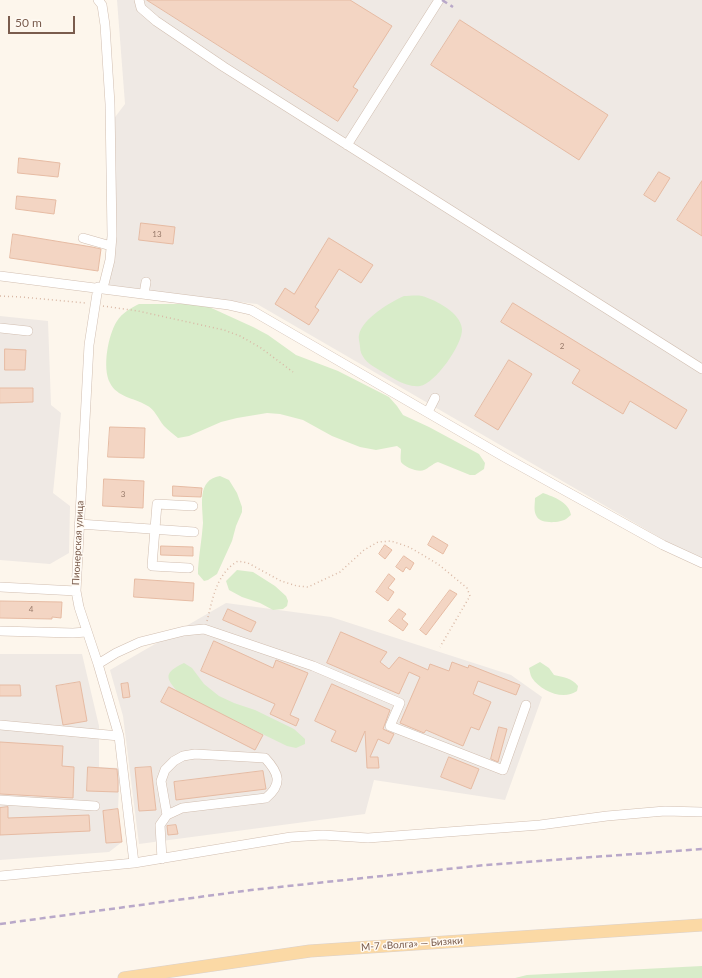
<!DOCTYPE html>
<meta charset="utf-8">
<style>
body{margin:0}
#map{position:relative;width:702px;height:978px;overflow:hidden;background:#fdf6ec;font-family:Lato,sans-serif}
canvas{display:block}
.scale{position:absolute;left:8px;top:16px;width:67px;height:18px;box-sizing:border-box;border:2px solid #7a5c4d;border-top:0;padding-left:5px;font-size:12px;line-height:14px;white-space:nowrap;color:#7a5c4d;-webkit-text-stroke:3px #fffaf3;paint-order:stroke}
</style>
<div id="map">
<canvas width="702" height="978"></canvas>
<div class="scale">50 m</div>
</div>
<script>
const context = document.querySelector('canvas').getContext('2d');
context.lineJoin = 'round';
function fill(path, color) { context.fillStyle = color; context.fill(path, 'evenodd'); }
function stroke(path, color, width, dash) { context.strokeStyle = color; context.lineWidth = width; context.lineCap = dash ? 'butt' : 'round'; context.setLineDash(dash || []); context.stroke(path); }
function write(font, color, halo, rows, align = 'center') {
  context.font = font + ' Lato,sans-serif'; context.lineWidth = 3; context.setLineDash([]); context.textBaseline = 'middle'; context.strokeStyle = halo; context.fillStyle = color; for (const [text, x, y, turn = 0] of rows) {
    context.save(); context.translate(x, y); context.rotate((+turn || 0) * Math.PI / 180); context.textAlign = isNaN(turn) ? turn : align; if (halo) context.strokeText(text, 0, 0); context.fillText(text, 0, 0); context.restore();
  }
}
fill(new Path2D(`
 M117,0H702V562L257,304L104,287L111,192L106,129L125,104Z
 M0,316L48,321L51,405L61,413L53,493L70,506L69,553L50,564L0,560Z
 M226,603L331,617L511,675L542,697L505,800L374,780L365,814L139,844L123,716L110,670Z
 M0,654H82L99,726V767L120,768L118,809L122,842L109,852L0,860Z`), '#efe9e4');
fill(new Path2D(`
 M404,296C409,296 416,295 422,296C436,300 461,313 462,329C463,344 435,384 420,386C405,388 388,375 376,368C368,364 360,356 360,347C360,343 358,338 359,335C362,319 390,302 404,296Z
 M139,304H190L207,306L253,327L268,335L296,355L338,371L389,397L397,406L403,415L429,427L479,454L485,463L484,469L475,475H470L438,462C432,464 429,468 424,470C419,473 404,467 401,462C400,458 401,453 401,449L397,446L376,450L360,447L332,436L303,420L280,414L267,413L237,418L221,422L189,436L178,438C173,434 168,430 164,426C158,419 155,409 146,405C134,398 117,397 110,383C102,368 108,335 117,321C122,313 131,308 139,304Z
 M220,476L229,480L237,493L242,507V512L236,526L232,541L217,574L208,580L204,581L198,574V569C199,554 202,538 203,523C203,506 196,480 220,476Z
 M543,493C554,497 569,502 571,515C569,516 568,518 566,519C560,523 541,524 537,517C533,511 535,505 535,498Z
 M237,570L253,572L275,586L286,596L288,601L287,606L283,609L273,610L260,603L242,597L229,590L226,581Z
 M540,662L549,668L554,675C563,677 572,678 578,686L577,691C563,701 541,691 532,678C530,675 530,671 529,668Z
 M184,663L192,668L204,684L219,696L234,703L255,710L294,729L305,739V744L296,748L287,746L180,694C165,678 163,673 184,663Z
 M702,966V978H515L527,975Z`), '#d8ecc9');
const building = new Path2D(`
 M147,0H350L392,26L353,87L358,90L338,121Z
 M460,20L608,115L579,160L431,65Z
 M19,158L60,163L58,177L18,173Z
 M659,172L670,178L655,202L644,195Z
 M702,181V236L677,220Z
 M17,196L56,200L54,214L16,209Z
 M141,223L175,227L173,244L139,240Z
 M13,234L92,247L101,249L98,271L10,258Z
 M329,238L373,265L361,283L339,269L315,307L319,310L309,325L275,304L285,288L294,294Z
 M513,303L687,410L676,429L630,401L623,414L572,383L580,370L501,322Z
 M5,349L26,350L25,370H5Z
 M509,360L532,374L498,430L475,416Z
 M0,388H33V402L0,403Z
 M110,427L145,428L144,458L108,457Z
 M104,479L144,481L143,508L103,506Z
 M173,486L202,488L201,497L173,496Z
 M433,536L448,545L443,554L428,545Z
 M385,545L392,550L385,559L379,554Z
 M161,546L193,547V556L161,555Z
 M404,556L414,563L410,570L406,567L403,572L396,567Z
 M389,574L395,579L388,588L394,592L388,601L376,592Z
 M135,579L194,583L193,601L134,597Z
 M450,590L457,594L426,635L420,630Z
 M0,601L62,602L61,618L52,617V619L0,618Z
 M228,609L256,622L251,632L223,620Z
 M399,609L406,614L402,619L408,624L403,631L389,621Z
 M341,632L387,652L380,662L389,669L399,657L428,670L430,664L449,671L452,662L468,668L469,665L520,685L516,695L478,681L473,694L491,702L479,730L471,727L463,746L426,730L424,733L400,723L420,677L409,672L399,694L327,663Z
 M214,641L273,668L276,660L308,673L290,715L299,719L296,726L270,714L275,704L201,671Z
 M80,682L87,721L63,725L56,686Z
 M128,683L130,697L123,698L121,684Z
 M332,684L390,710L383,729L394,734L389,744L378,739L370,757H378L379,768H367L365,731L356,752L331,741L336,731L315,721Z
 M0,685H20L21,696H0Z
 M169,687L263,735L255,750L161,702Z
 M499,727L507,729L498,762L491,759Z
 M0,742L63,746L62,766L74,767L73,798L0,794Z
 M449,757L479,769L471,789L441,777Z
 M88,767L117,769L118,781V792L87,791Z
 M151,767L156,810L139,811L135,768Z
 M263,771L266,789L176,800L174,782Z
 M8,807V818L89,815L90,831L0,835V808Z
 M118,809L122,842L106,843L103,811Z
 M176,825L178,834L168,835L167,826Z`);
fill(building, '#f3d5c3');
stroke(building, '#e6bba3', 1);
const minor = new Path2D(`
 M98,0L102,5L105,25L110,104L112,236L110,260L103,288
 M139,0L141,8L156,21L224,67L702,369
 M347,145L439,0
 M83,238L111,246
 M0,276L229,305L251,310L506,458L663,545L702,563
 M98,287L89,345L76,591L79,607L98,664L119,736L134,863
 M144,294L146,282
 M0,328L28,331
 M428,412L435,398
 M79,524L194,532
 M189,568L152,566L157,504L193,506
 M0,587L76,591
 M0,631L73,633L86,632
 M98,664L116,653L140,642L184,631L204,629L313,666L400,703L390,726L503,770L526,705
 M0,725L119,736
 M0,800L95,806
 M162,859L160,825L167,815L182,808L266,798C283,784 279,773 265,758L195,754L183,756L174,761L165,770L161,781L167,815
 M0,876L134,863L291,837L323,835L368,838L540,825L607,816L665,811L702,812`);
const major = new Path2D(`
 M124,978L310,951L702,925`);
stroke(minor, '#d1beb0', 10);
stroke(major, '#dad1cd', 13);
stroke(new Path2D(`
 M0,296L21,297L86,303
 M103,306L138,311L224,330L240,336L261,348L293,372
 M207,621C213,598 216,574 238,561L248,563L281,581L297,586L308,587L340,572L364,550L378,542L391,541L409,547L438,564L467,588L470,596L440,647`), '#d9b8a5', 1.5, [1, 3]);
stroke(minor, '#fff', 9);
stroke(major, '#fbd9a5', 12);
stroke(new Path2D(`
 M442,0L453,7
 M0,924L251,890L485,865L702,849`), '#b9a8c9', 2.5, [6, 4]);
write('8px', '#987a6a', null, [
 ["13",157,234],
 ["2",562,346],
 ["3",123,494],
 ["4",31,609]
]);
write('10px', '#7a5c4d', '#fffaf3', [
 ["Пионерская улица",78,543,-87],
 ["М-7 «Волга» — Бизяки",412,944,-4]
]);
</script>
